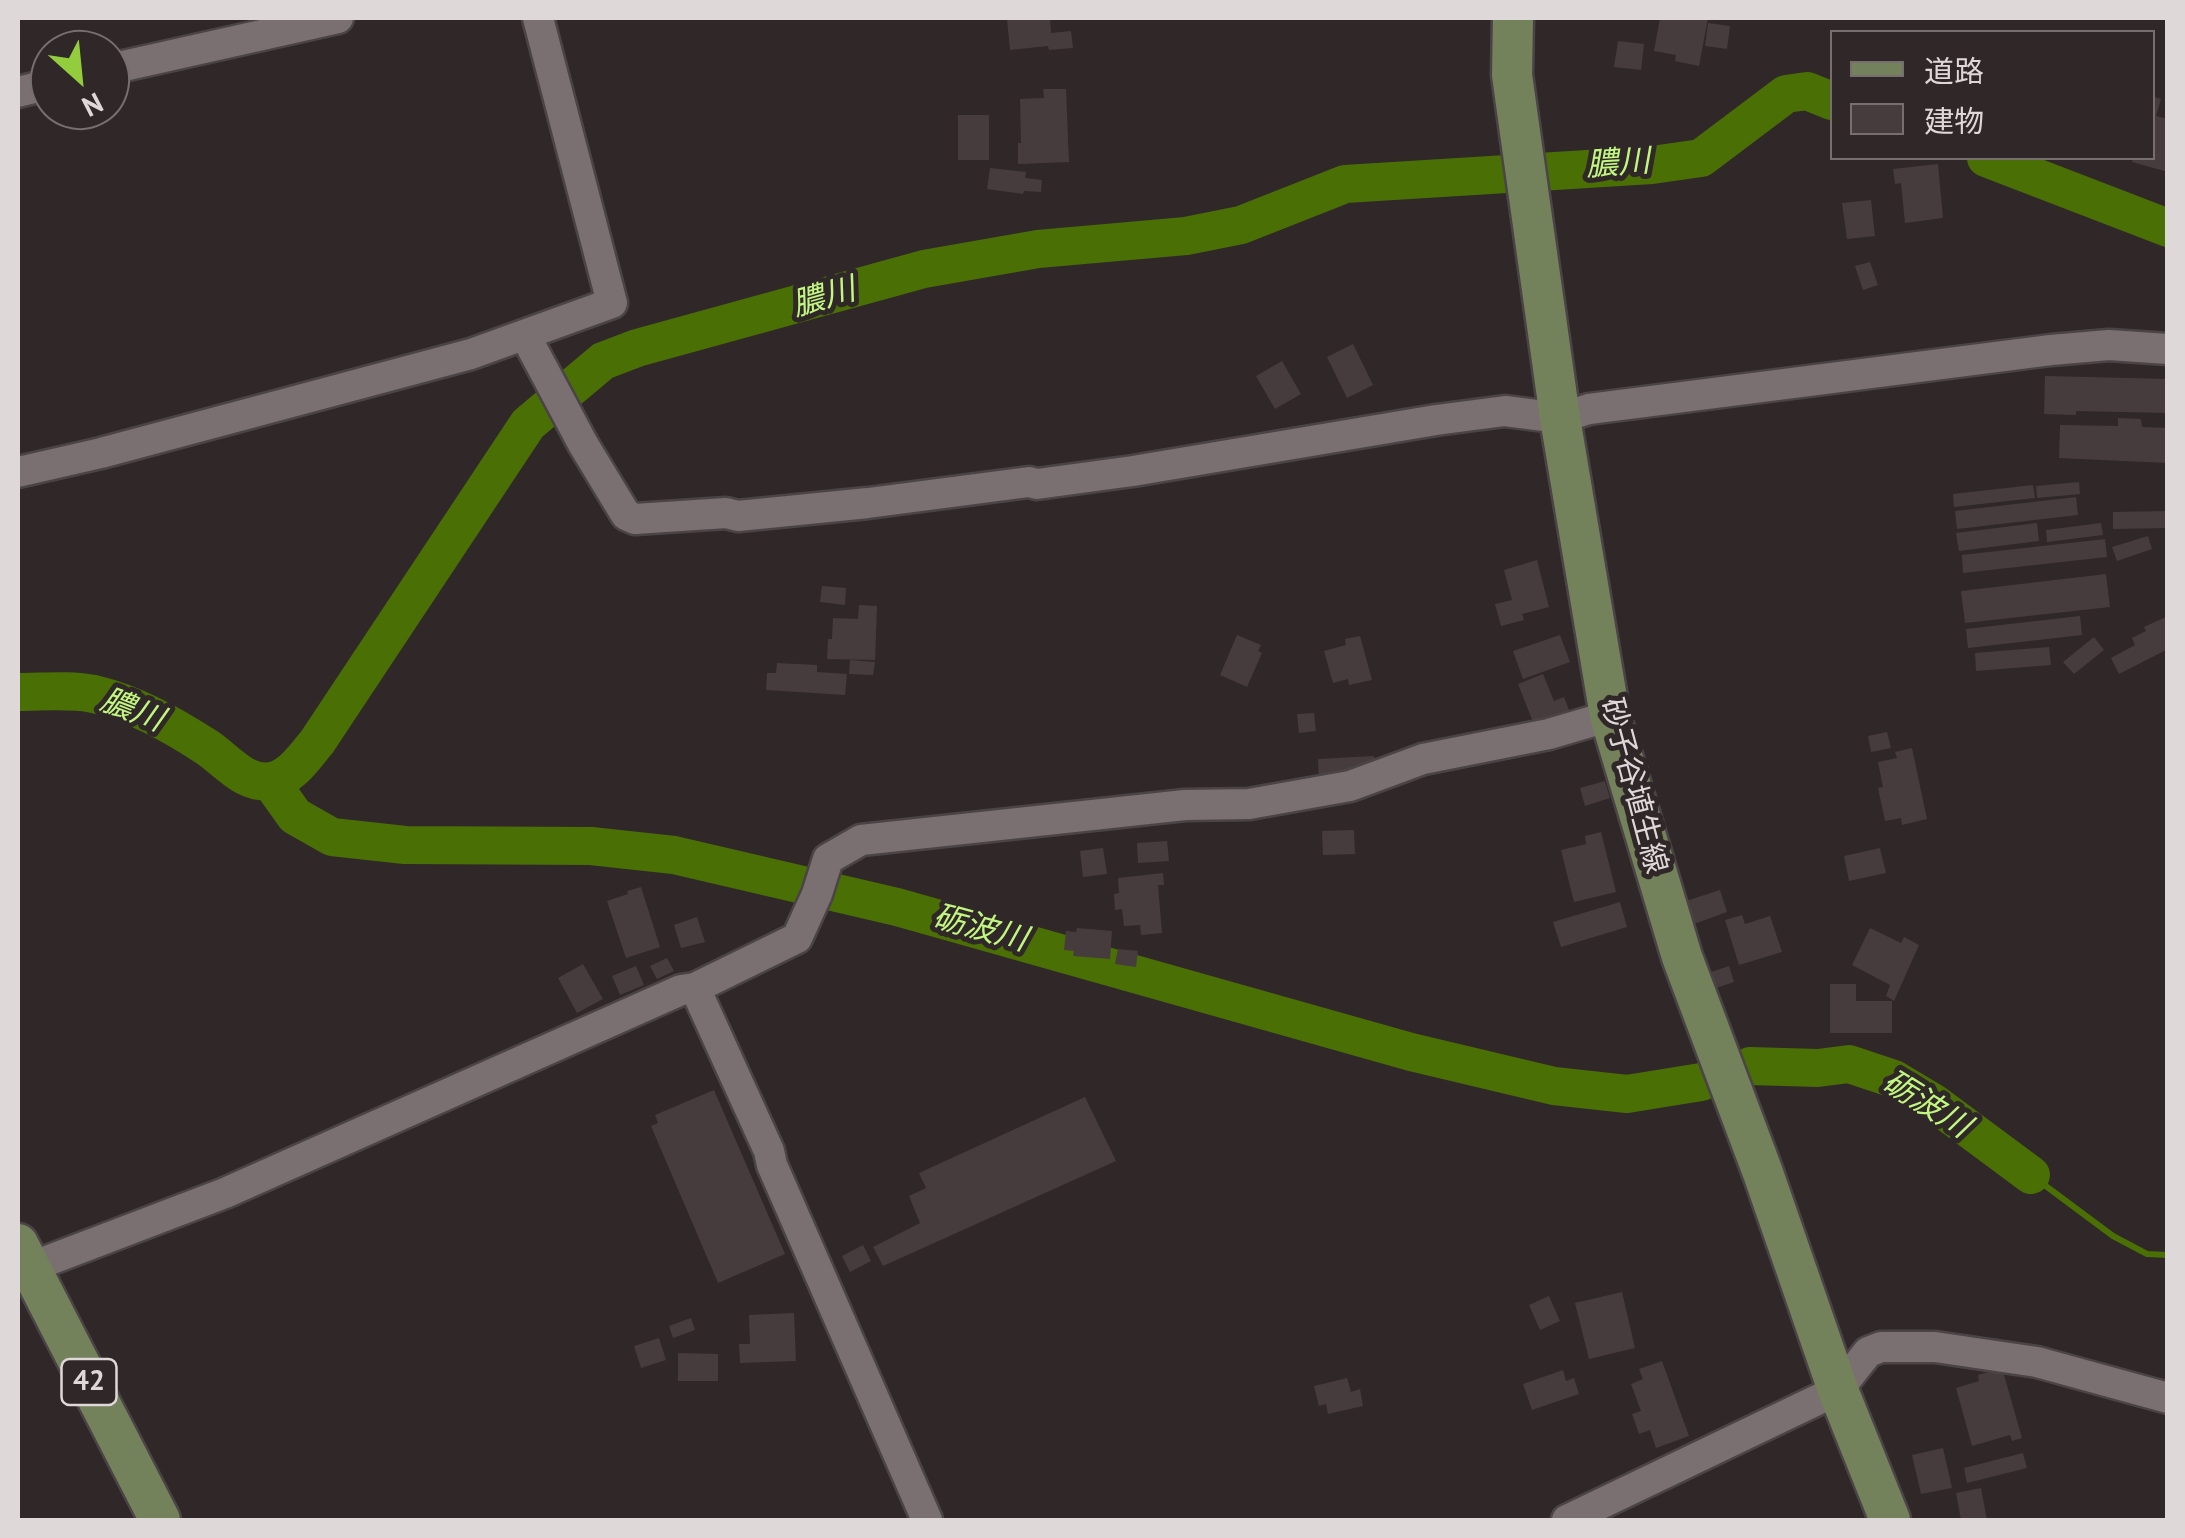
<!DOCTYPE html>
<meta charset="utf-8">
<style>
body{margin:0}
#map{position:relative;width:2185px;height:1538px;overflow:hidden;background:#302729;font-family:"PT Sans","Noto Sans JP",sans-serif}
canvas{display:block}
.frame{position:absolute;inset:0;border:20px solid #ded8d9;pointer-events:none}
.legend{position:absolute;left:1830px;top:30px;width:325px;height:130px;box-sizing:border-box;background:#302729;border:2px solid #766e6f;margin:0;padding:12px 18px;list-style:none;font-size:30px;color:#ded8d9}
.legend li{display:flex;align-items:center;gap:20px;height:50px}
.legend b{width:50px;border:2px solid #766e6f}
.north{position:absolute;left:30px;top:30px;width:100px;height:100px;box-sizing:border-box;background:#302729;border:2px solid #766e6f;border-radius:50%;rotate:153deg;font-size:28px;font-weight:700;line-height:40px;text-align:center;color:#ded8d9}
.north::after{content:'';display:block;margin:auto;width:35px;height:45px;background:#93cd3e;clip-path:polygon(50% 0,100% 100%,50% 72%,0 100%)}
</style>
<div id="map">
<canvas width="2185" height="1538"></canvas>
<div class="frame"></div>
<ul class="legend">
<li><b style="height:12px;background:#74825b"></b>道路</li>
<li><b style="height:28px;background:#463c3e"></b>建物</li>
</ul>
<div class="north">N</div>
</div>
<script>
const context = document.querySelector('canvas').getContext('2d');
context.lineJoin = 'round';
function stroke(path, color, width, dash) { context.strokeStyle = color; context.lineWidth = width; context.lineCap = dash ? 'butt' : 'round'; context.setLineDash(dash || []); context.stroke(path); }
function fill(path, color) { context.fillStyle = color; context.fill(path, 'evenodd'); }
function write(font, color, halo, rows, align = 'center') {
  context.font = font + ' "PT Sans","Noto Sans JP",sans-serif'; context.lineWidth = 10; context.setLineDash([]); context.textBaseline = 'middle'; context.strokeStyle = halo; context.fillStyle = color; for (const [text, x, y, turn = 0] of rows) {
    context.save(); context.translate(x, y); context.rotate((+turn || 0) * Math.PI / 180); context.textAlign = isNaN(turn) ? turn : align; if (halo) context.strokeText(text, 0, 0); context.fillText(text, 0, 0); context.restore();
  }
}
stroke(new Path2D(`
 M2031,1175L2113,1236L2147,1254L2168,1255`), '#4a6f04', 6);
stroke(new Path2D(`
 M1986,158L2168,228
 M18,692C43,692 69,689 94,694C135,704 171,724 205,746C226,759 243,785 271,781C291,778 305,756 317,742L528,424L603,361L637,348L924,269L1038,249L1186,236L1241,225L1345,184L1652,165L1701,158L1786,94L1807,91L1832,101
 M270,781L295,816L332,837L405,845L591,846L674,855L897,907L1411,1052L1554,1086L1627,1094L1701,1082
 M1750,1066L1818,1068L1849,1064L1894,1079L1934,1103L2031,1175`), '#4a6f04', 38);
fill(new Path2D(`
 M1050,18L1051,33L1071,31L1073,48L1049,50L1048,46L1010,50L1007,19Z
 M1660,18H1708L1699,66L1675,61L1676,55L1654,51Z
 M1708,23L1730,26L1727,49L1705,46Z
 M1618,41L1644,44L1641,70L1614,67Z
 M1043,89H1066L1069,162L1018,164V143H1021L1020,99L1044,98Z
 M2152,96L2161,99L2156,116L2168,119V172L2132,162L2133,158H2152Z
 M958,115H989V160H958Z
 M1938,164L1943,218L1905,223L1901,183L1895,184L1893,169Z
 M990,168L1026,172L1025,178L1042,180L1041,192L1024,191L1023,194L987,189Z
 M1871,200L1875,236L1847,239L1842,203Z
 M1870,262L1878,285L1863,290L1855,266Z
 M1353,344L1373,385L1347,398L1327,357Z
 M1282,361L1301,394L1275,409L1256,376Z
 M2045,376L2168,379V413L2076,411V415L2044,414Z
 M2118,418L2141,419L2142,427L2168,428V463L2059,458L2060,425L2118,426Z
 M2079,482L2080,494L2037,498L2036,486Z
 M2033,485L2035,498L1954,507L1953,494Z
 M2076,497L2078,515L1957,529L1955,511Z
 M2168,511V528L2113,529V512Z
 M2037,523L2039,541L1959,551L1956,533Z
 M2101,523L2103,535L2047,542L2046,530Z
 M2148,536L2152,549L2117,561L2112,547Z
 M2105,539L2107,557L1963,573L1962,555Z
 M1537,560L1549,607L1522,614L1524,620L1501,626L1495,604L1512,600L1504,570Z
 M2106,574L2110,607L1965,623L1961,591Z
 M822,586L846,588L845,605L820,602Z
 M859,605L877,606L875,660L827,659L828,639H832L833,618L858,619Z
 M2080,616L2082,635L1968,648L1966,629Z
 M2168,616V649L2119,674L2111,658L2135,645L2132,638L2146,631L2144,627Z
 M1237,635L1261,645L1258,651L1262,653L1247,687L1220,675Z
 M1560,635L1570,662L1523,679L1513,651Z
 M1360,636L1372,680L1349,685L1348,679L1333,683L1324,651L1346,645L1345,639Z
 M2094,637L2104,650L2074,674L2063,662Z
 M2049,647L2051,665L1976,671L1975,653Z
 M850,660L875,662L873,675L849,674Z
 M777,663L817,665V672L847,674L845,695L766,690L767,673H776Z
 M1543,674L1554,701L1564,697L1574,723L1539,737L1518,684Z
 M1314,713L1316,731L1299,733L1297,714Z
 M1887,732L1891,748L1871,752L1868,736Z
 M1912,748L1927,819L1902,825L1901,818L1885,821L1878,788L1883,787L1878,762L1897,758L1895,752Z
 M1374,756L1375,776H1382V791L1349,793L1319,787L1318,759Z
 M1605,781L1610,798L1585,806L1580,788Z
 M1354,830L1355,854L1323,855L1322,831Z
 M1601,832L1616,892L1574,902L1561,850L1586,844L1585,836Z
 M1167,841L1169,861L1138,863L1137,843Z
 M1103,848L1107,874L1083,877L1080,851Z
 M1880,848L1886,873L1849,881L1844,856Z
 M1163,873L1164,885H1158L1162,933L1141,935L1140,925L1124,926L1122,909L1115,910L1114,894L1119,893L1118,878Z
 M641,887L660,947L626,958L607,901L628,894L627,891Z
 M1720,890L1727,912L1694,924L1686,901Z
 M1620,902L1627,927L1561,947L1553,922Z
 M1742,915L1745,924L1770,916L1782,952L1739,965L1725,920Z
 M697,917L705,942L681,948L674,925Z
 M1077,928L1112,931L1110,959L1073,956L1074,951L1064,950L1066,931L1076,932Z
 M1870,928L1901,943L1904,937L1919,945L1894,1001L1886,996L1890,985L1852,965Z
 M1118,949L1138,951L1136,967L1115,964Z
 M667,958L674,971L657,979L650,966Z
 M583,964L603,999L577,1013L558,978Z
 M636,966L644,985L620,995L612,976Z
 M1729,966L1734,982L1716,988L1711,972Z
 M1830,984H1856V1001H1892V1033H1830Z
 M714,1090L785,1254L718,1283L651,1126L658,1123L655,1115Z
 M1085,1097L1116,1161L883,1266L873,1247L920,1223L909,1196L926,1188L919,1173Z
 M863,1245L871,1261L850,1272L842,1256Z
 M1622,1292L1635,1348L1589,1359L1575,1303Z
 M1549,1296L1560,1321L1540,1330L1529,1305Z
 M794,1313L796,1361L740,1363L739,1344H750L749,1315Z
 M691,1318L695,1330L673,1338L669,1326Z
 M659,1338L666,1360L641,1368L634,1346Z
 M678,1353L718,1354V1381H678Z
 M1662,1361L1689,1436L1656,1448L1650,1430L1639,1434L1632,1414L1641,1411L1631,1384L1643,1379L1639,1369Z
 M2002,1368L2022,1438L2012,1441L2010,1435L1972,1446L1956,1388L1979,1381L1978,1375Z
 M1563,1370L1566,1381L1574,1378L1579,1394L1532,1410L1523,1384Z
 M1347,1378L1351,1392L1360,1389L1363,1406L1328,1414L1326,1404L1319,1406L1314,1386Z
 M1943,1448L1952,1488L1921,1494L1912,1455Z
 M2023,1453L2027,1468L1967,1483L1964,1468Z
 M1981,1488L1987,1520H1961L1956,1493Z`), '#463c3e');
const minor = new Path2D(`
 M110,69L338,18
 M18,92L50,84
 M525,335L583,444L626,515L635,519L726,513L738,516L868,503L1029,482L1037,484L1133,471L1436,420L1505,411L1560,418L1589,409L2051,350L2109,345L2168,349
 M18,472L101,453L471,354L612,303L538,18
 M695,988L769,1151L772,1165L927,1520
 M18,1272L225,1193L681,990L695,988L797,938L817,894L828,859L861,840L1185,805L1249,804L1350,786L1423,759L1549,734L1610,716
 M1567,1520L1838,1390L1868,1352L1881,1347H1935L2037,1362L2168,1398`);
const major = new Path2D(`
 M1513,18L1512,75L1560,418L1610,716L1682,957L1763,1173L1838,1390L1890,1520
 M18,1244L160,1520`);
stroke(minor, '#4b4446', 35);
stroke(major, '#4b4446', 45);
stroke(minor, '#7a6f71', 30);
stroke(major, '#74825b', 40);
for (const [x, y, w] of [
 [89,1382,55]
]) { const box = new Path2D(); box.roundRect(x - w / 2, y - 23, w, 46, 8); context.fillStyle = '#302729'; context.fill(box); stroke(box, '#ded8d9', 2.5); }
write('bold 28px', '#ded8d9', null, [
 ["42",89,1382]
]);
write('30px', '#ded8d9', '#302729', [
 ["砂子谷埴生線",1633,786,75]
]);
write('italic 32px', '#c1f77f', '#302729', [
 ["膿川",1618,164,-4],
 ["膿川",824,298,-16],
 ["膿川",132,711,21],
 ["砺波川",980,929,15],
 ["砺波川",1926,1105,32]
]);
</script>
